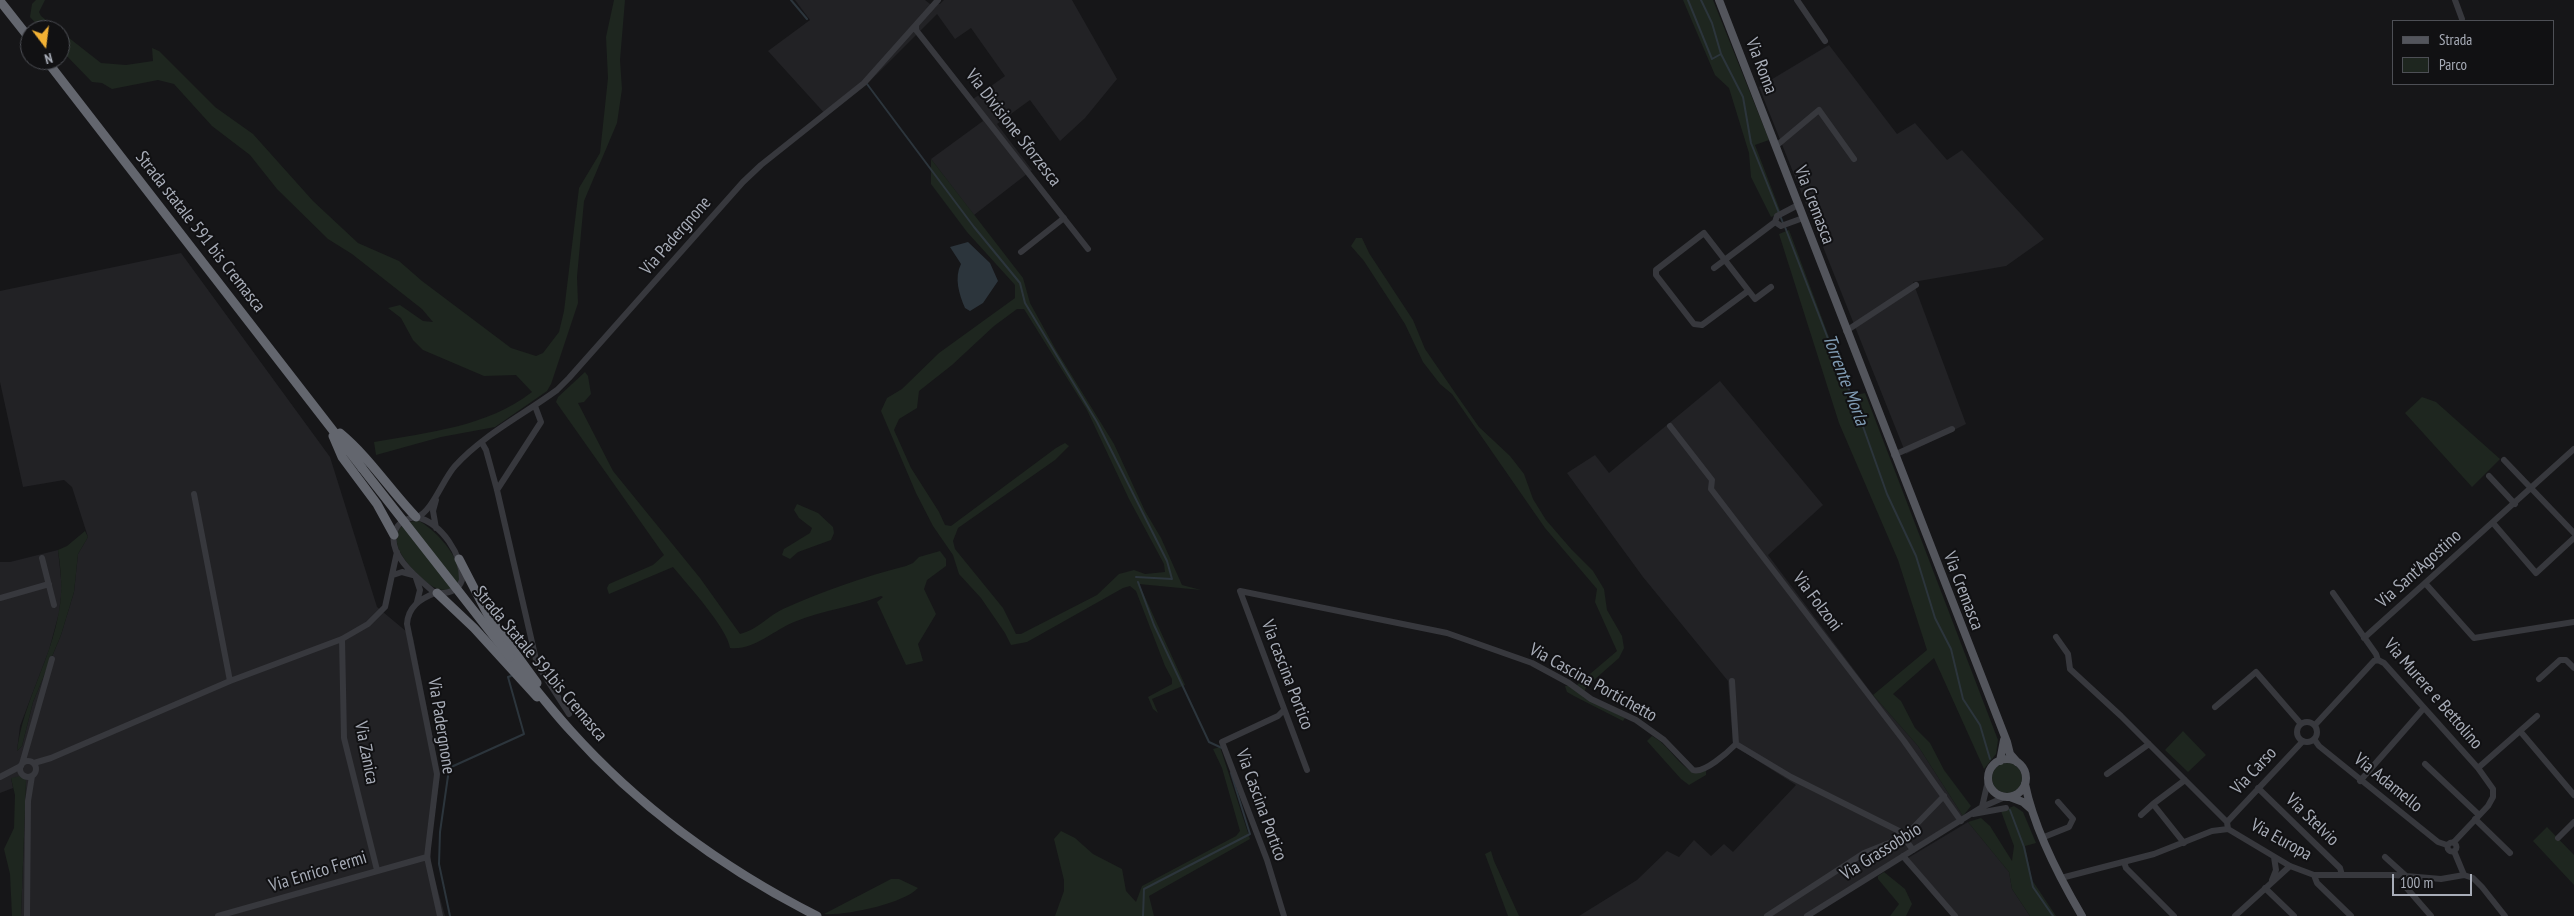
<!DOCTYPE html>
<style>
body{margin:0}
#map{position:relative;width:2574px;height:916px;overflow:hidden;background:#161618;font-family:"PT Sans Narrow",sans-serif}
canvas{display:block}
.legend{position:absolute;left:2392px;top:20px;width:162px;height:65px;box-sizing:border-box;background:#111113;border:1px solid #4d4f55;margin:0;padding:6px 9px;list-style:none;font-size:15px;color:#a8adb8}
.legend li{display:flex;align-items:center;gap:10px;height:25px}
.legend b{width:25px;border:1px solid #4d4f55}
.north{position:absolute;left:20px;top:20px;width:50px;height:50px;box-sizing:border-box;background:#111113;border:1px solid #4d4f55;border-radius:50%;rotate:165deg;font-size:14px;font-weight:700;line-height:20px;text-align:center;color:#a8adb8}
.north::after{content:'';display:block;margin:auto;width:18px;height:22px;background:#f2b134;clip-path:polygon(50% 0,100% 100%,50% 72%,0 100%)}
.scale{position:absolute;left:2392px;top:874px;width:80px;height:22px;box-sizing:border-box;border:2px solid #a8adb8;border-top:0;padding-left:6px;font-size:15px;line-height:18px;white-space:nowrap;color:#a8adb8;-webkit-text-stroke:4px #111113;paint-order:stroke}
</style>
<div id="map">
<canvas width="2574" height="916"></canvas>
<ul class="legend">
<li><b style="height:6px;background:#53555c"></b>Strada</li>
<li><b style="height:14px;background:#1e261f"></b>Parco</li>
</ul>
<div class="north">N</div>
<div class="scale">100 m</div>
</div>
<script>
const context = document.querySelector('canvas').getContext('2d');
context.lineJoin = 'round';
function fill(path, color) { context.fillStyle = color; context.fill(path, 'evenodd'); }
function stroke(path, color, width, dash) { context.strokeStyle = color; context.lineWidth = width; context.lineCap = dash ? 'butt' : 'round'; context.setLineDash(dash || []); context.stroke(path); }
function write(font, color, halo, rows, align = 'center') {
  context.font = font + ' "PT Sans Narrow",sans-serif'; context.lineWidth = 4; context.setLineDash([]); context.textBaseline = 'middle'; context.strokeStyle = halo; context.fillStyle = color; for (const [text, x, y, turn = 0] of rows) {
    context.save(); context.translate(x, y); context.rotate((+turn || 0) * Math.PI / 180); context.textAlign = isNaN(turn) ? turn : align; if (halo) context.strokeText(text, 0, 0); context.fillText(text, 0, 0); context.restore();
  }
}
fill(new Path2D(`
 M795,0H925L930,4H940L944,0H1072L1117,79L1085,118L1060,141L1030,100L997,124L1032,170L974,215L931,159L983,121L969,102L1005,76L971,28L955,39L937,14L869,82L827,116L768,51L810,20Z
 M1829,45L1897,134L1915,123L1947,160L1962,150L2044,239L2006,266L1913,282L1966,424L1906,454L1759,87Z
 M181,253L330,457L377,607L413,637L440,775L431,840V866L445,916H21L26,783L11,778L13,788L0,793V562H10L58,550L62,588L59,613L49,650L20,726L17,751L22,746L33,702L61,635L74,592L78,554L88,537L72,487L64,480L23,487L0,382V291Z
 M1720,381L1823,505L1768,555L1873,695L1918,746L1963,816L1804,916H1579L1637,880L1667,851L1679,857L1694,840L1711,856L1724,844L1733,852L1796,785L1733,745L1728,681L1643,577L1567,473L1595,455L1609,473Z
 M1968,822L2009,872L2012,889L2030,916H1953L1903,861Z`), '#222225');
fill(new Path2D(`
 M36,0H45L39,12L41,16L101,63L126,65L153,61L152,48L159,51L215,107L253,134L313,201L358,243L399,261L422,281L511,348L536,356L543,353L559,332L564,311L579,188L600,153L608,78L606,37L614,0H625L620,60L622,89L617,123L584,201L577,277L578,303L551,384L547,391L495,427L441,437L376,455L374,442C429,432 487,427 532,392L516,375L484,376L423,350L413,340L401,318L388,308L400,305L423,321L433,322L422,309L352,254L328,239L277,189L250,155L212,126L174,84L158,80L112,89L102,83L92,82L60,49V30H42L30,17L32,4Z
 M1683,0H1713L1769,140L1755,145L1781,213L1771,217L1751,177L1749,153L1729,88L1715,75Z
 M931,159L1023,278L1030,303L1056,350L1114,444L1145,511L1161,538L1182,585L1201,590L1139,584L1185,685L1152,699L1158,713L1153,709L1148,697L1172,684V679L1165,666L1136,591L1130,586L1123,588L1027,642L1011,645L1005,633L981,598L959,574L953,555L933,526L916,493L881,411L887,398L902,389L939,353L1015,298V285L967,232L931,184ZM1017,309H1024L1087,410L1129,499L1164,564L1165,572L1145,574L1134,570L1119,574L1097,595L1021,634H1016L1003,608L955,549L953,541L958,528L1055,460L1069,446L1065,443L1056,448L951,526L945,525L939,512L911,468L894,430L899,419L917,408L919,391L952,365L994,326Z
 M1789,230L1851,396L1865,393L1998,740L1996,754L1984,769L1934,658L1893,694L1901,701L1915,728L1930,743L1944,770L1971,806L1963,816L1918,746L1873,695L1927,650L1898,560L1839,423L1779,234Z
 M1356,238H1362L1369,253L1413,320L1425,349L1458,397L1479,427L1510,456L1524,474L1533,499L1546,520L1572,550L1593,571L1604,589L1607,610L1622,636L1624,648L1619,658L1586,687L1583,697L1625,718L1623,721L1574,696L1567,692L1565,686L1577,685L1617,651L1595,602L1597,589L1545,528L1452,394L1440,384L1423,362L1405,324L1364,261L1351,246Z
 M585,372L588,376L591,394L584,402L578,403L613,471L700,578L740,634C757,630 768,616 783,609C823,591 863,577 906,566L913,563L919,557L940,551L946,559V566L927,580L924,589L936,614L918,644L923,661L906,665L877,602L883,597L881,596C853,607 822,610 794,622C774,630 753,651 730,648C728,629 687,584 673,567L609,594L607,588L609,584L653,565L664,555L556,402L558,397Z
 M2422,397L2436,402L2500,459L2472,487L2405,413Z
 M797,504L818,513L833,527L834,533L831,540L798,552L790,559L782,555L784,549L810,533L812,528L799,518L794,510Z
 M419,521C435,530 453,550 459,568C466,590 444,596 429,584C416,574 385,545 401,527C406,522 412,521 419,521Z
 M85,531L88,537L78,554L74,592L61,635L33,702L22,746L17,751C23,702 51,660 59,611C63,591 61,571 58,550L67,546Z
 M2183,731L2206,755L2188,772L2165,750Z
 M1652,736C1670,746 1677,764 1694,773L1706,770V775L1689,785L1681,779L1647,741Z
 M1220,747L1250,839L1149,896L1154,916H1055L1064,891V880L1054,839L1061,831L1075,838L1093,854L1122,869L1126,891L1136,902L1142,886L1236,836L1240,831L1222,768L1213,749Z
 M1992 778a15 15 0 1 1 30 0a15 15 0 1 1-30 0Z
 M25,775L26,783L21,916H12L10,874L4,849L14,828L15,795L11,778Z
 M2014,806L2023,812L2036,843L2025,846L2032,880L2056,916H2030L2012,889L2009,872L1968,822L1981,818L1990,826L2012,861L2014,846L2001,811Z
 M2547,827L2574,855V885L2533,841Z
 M1491,851L1494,861L1519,916H1508L1485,854Z
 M1884,872L1905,889L1912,904L1906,916H1890L1899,904L1878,879V876Z
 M891,879H899L918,888C903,904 844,916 824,914Z`), '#1e261f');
fill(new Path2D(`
 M968,242L990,263L998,281L983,303L970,311L965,308C959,294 954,278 961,264L950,247Z`), '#2c353c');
stroke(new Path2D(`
 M791,0L807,19
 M1688,0L1712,59L1721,54
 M1701,0L1712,23L1721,54L1743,97L1751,143L1783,223
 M867,84L974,227L1020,283L1025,303L1097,422L1167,561L1172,579L1136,577
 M1785,227L1837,362L1855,404L1887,494L1916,556L1935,618L1951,649L1963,699L1980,725L1990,759
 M1138,582L1154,625L1209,742L1222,748
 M449,768L524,734L508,677L511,676
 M448,776L440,832L439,864L450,916
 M2010,810L2024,847L2033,887L2053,916
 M1143,916L1144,889L1250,834L1231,773`), '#2c353c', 2);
stroke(new Path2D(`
 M1797,0L1825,41
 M2455,0L2462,19
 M916,25V30L1088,249
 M1776,146L1819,110L1854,159
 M1798,205L1777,216L1775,222L1781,226L1803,218
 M1021,252L1064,218
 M1714,268L1775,222
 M1748,291L1702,325L1694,324L1656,275V270L1704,233L1755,299L1771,287
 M1846,331L1916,285
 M1670,426L1712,480L1711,489L1904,741L1961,821
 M482,443L486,450L497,490L537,664L569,714
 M1894,455L1952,429
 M2504,460L2574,533
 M2489,476L2515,504
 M497,490L541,422L535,406
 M194,494L230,681
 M436,500L433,511L436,528
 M417,517C432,512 443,479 455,466C483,435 523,415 557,390L569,378L743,182L761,165L864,83L938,0
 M417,517C442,524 462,554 462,580C458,592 447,594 435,593C420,580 386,555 395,531C399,521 407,518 417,517Z
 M2493,523L2536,573L2574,538
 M42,558L54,605
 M393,575L402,572L413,575
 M416,578L420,590L417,602
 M2425,583L2474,638L2574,622
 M435,593C420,599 408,607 407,624L437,774L427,857L440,916
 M2333,593L2376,654L2378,660L2384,663L2478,768L2493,789V797L2488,806L2454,842
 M0,598L49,584
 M2056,637L2068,654L2070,669L2121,716L2227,822L2228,829
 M2364,638L2574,449
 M342,639L344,738L377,870
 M2539,679L2560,660H2566L2574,668
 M1732,681L1736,744
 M2215,707L2256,672L2301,724
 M1284,710L1278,716L1222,742L1267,860L1284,916
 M2297 732a10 10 0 1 1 20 0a10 10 0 1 1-20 0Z
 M2315,725L2374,661L2378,660
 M2520,731L2574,795
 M2314,739L2319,746L2438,842L2447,845
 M20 769a8 8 0 1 1 16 0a8 8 0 1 1-16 0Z
 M34,763L51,758L230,681L342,639L368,624L385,607L397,552
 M22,764L52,659
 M2425,764L2479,815
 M2478,768L2537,716
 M1307,770L1240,591L1447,633L1532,663L1569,683L1591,699L1636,720L1664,740L1693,770C1704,774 1728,752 1736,744L1791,777L1899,831L1913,850
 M2107,774L2149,744
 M0,777L21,766
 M2360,781L2424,708
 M2258,788L2340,868L2342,875
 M1982,807L1988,781
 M1973,814L2006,808
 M2141,815L2153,804
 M2475,819L2510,853
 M2227,822L2303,741
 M2044,837L2069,827L2073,819L2058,802
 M2558,838L2574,822
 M2447.5 847a4.5 4.5 0 1 1 9 0a4.5 4.5 0 1 1-9 0Z
 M2184,843L2153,804L2185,780
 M2454,851L2464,875
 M1903,856L1955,916
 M2385,857L2406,876
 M2124,862L2126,868L2174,916
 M2314,875L2317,883L2351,916
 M2403,876L2404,885L2431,916
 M2061,878L2154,854L2212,831L2228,829L2290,866L2314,875H2394L2441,879L2464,875L2473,878L2482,887L2505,916
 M2272,880L2276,870L2274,857
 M2265,888L2294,916
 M27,916L28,801L32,776
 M218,916L427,857
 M1767,916L1864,853L1904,837L1944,796
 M1807,916L1982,807L2005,797
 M2235,916L2290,866`), '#37383d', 6);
stroke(new Path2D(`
 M1719,0L2007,742L2010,754L2017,762
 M1988 778a19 19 0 1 1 38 0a19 19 0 1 1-38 0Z
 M2000,761L2004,740
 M2025,784C2034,828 2059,877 2082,916
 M2010,797L2023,802L2031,809`), '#53555c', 8);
stroke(new Path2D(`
 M0,1L30,39
 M46,60L362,468
 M340,433C369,457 390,490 416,517
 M333,436L342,457L377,504L394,535
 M459,559L489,617L537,683
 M437,593L474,628L537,697
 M510,657C529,681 549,707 570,730C640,808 724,869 817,916`), '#63666e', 9);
stroke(new Path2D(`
 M362,468L510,657`), '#63666e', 9);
write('18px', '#a8adb8', '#111113', [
 ["Via Roma",1761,66,69],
 ["Via Divisione Sforzesca",1013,128,52],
 ["Via Cremasca",1814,205,69],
 ["Strada statale 591 bis Cremasca",200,232,52],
 ["Via Padergnone",676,236,-49],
 ["Via Sant'Agostino",2419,569,-42],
 ["Via Cremasca",1963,591,69],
 ["Via Folzoni",1817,602,53],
 ["Strada Statale 591bis Cremasca",540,664,50],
 ["Via cascina Portico",1287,675,69],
 ["Via Cascina Portichetto",1593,683,29],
 ["Via Murere e Bettolino",2433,694,49],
 ["Via Padergnone",441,726,81],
 ["Via Zanica",366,753,79],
 ["Via Carso",2254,771,-47],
 ["Via Adamello",2388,783,39],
 ["Via Cascina Portico",1261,805,70],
 ["Via Stelvio",2312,820,44],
 ["Via Europa",2281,840,29],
 ["Via Grassobbio",1881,852,-32],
 ["Via Enrico Fermi",318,872,-17]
]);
write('italic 19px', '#7f9bb3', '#111113', [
 ["Torrente Morla",1845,380,69]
]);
</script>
